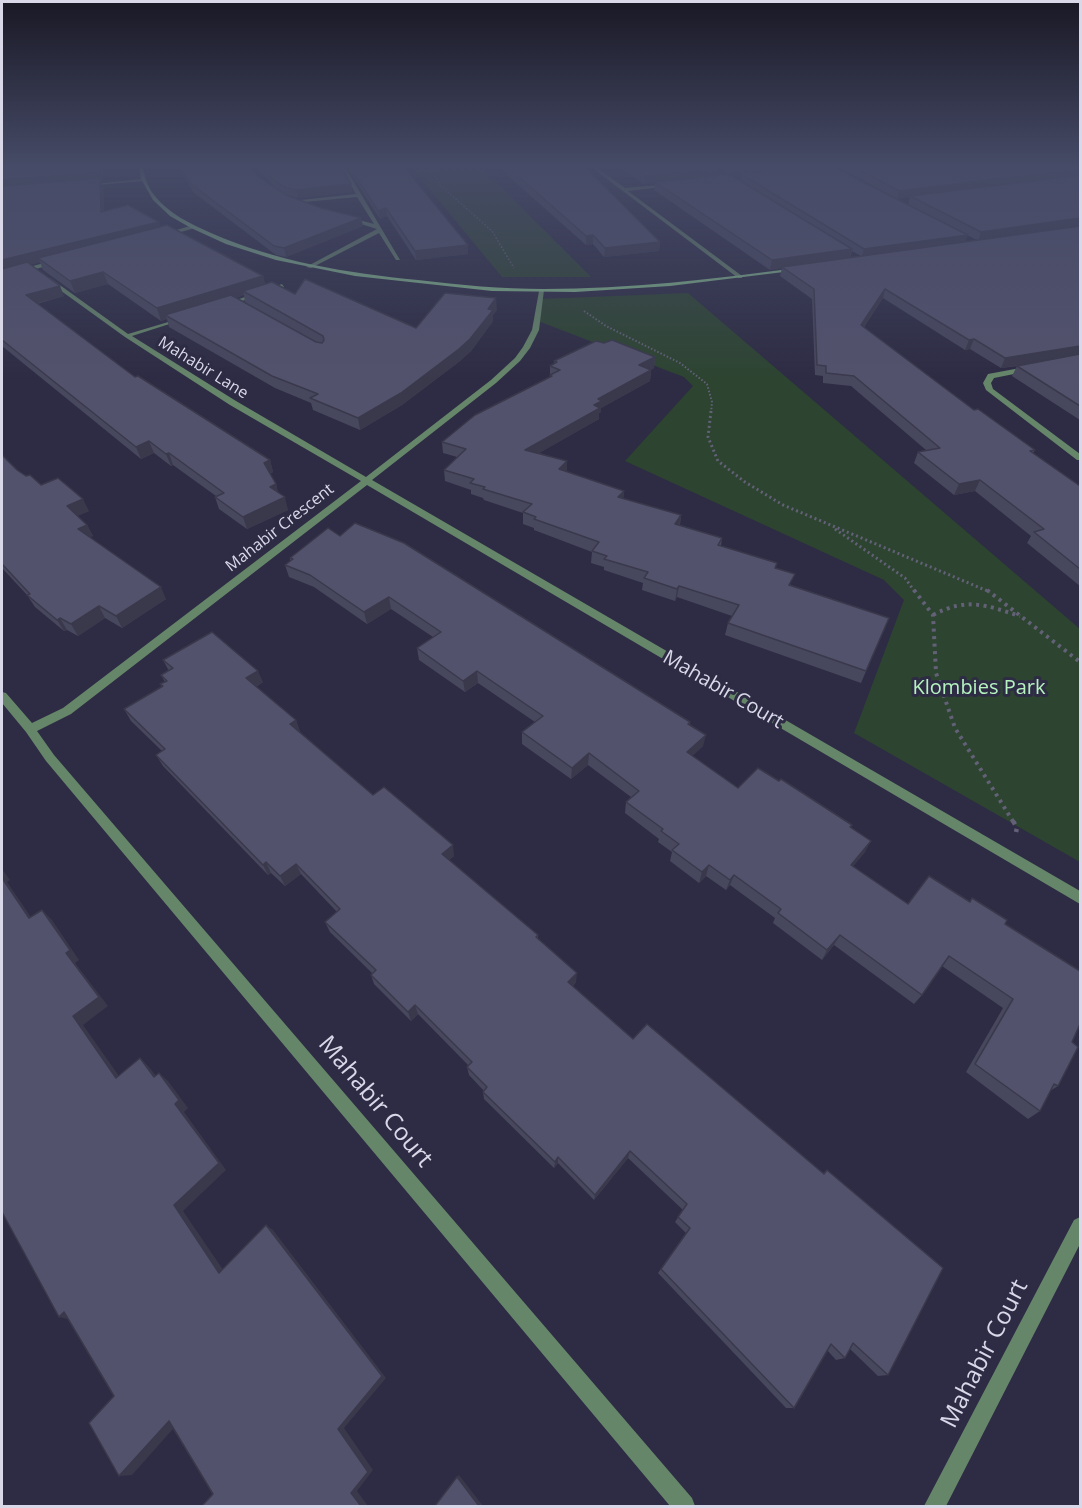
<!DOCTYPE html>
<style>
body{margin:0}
#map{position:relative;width:1082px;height:1508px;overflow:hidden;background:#2e2c44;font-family:"Open Sans",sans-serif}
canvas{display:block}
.frame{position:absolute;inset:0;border:3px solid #d9d8e9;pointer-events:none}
</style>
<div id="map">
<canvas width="1082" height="1508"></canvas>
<div class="frame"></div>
</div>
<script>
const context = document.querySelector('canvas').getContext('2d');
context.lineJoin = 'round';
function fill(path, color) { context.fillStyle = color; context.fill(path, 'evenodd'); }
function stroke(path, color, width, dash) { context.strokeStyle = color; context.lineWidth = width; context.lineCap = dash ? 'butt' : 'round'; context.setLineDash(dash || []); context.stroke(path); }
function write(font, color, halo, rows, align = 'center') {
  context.font = font + ' "Open Sans",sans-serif'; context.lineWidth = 6; context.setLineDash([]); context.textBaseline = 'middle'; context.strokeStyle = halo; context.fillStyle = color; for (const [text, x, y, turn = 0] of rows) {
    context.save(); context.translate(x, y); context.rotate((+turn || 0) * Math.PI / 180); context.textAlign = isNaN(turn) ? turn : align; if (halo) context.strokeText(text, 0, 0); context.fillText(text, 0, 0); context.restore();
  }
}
fill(new Path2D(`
 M411,167H481L591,277H502Z
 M688,293L1080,629V862L854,733L904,600L884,580L625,461L693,386L684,377L538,321L540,299Z`), '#2d4431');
stroke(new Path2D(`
 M429,167L441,186L492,231L514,268`), '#636177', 1.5, [1.5, 2]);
stroke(new Path2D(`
 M584,311L606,326L680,363L707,384L712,402L711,413`), '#636177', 2, [1.5, 2]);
stroke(new Path2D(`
 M711,411L708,437L718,461L745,482L783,505L990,592
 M835,529L905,578L915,592`), '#636177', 3, [2, 3]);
stroke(new Path2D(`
 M914,590L933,615L936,673L955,728L1014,823
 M987,590L1080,662
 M933,615C967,597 985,605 1020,616`), '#636177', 4, [3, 4.5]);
stroke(new Path2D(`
 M1013,821L1017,828L1016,832`), '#636177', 4.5, [4, 5]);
fill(new Path2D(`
 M340,167H345L400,260H396L379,233L311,268L306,267L377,229L345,219L348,217L374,224L357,197L294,203L291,201L356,194Z
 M591,167H596L625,188L672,184L670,186L628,191L742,276V278H738Z
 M142,179L144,181L86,186L84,185Z
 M193,225L195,228L163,237L160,235Z
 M56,260L58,263L2,278V274Z
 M46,278H50L128,334L185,317V319L132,336L236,401L366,477L491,380L515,358L523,347L532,330L539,291L544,290L539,330L530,348L520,361L496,383L372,480L1080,891V904L367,485L71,714L37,731L54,755L692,1498L695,1506H670L46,761L26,732L2,703V692L6,693L32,723L63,708L361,481L230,405L125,337L46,280Z
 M282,284L284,287L227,306L222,305Z
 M1031,366H1034V370L994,378L991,383L993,389L1080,454V460H1077L986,390L983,383L988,374Z
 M1080,1217V1244L946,1506H924L1074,1220Z`), '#66866a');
fill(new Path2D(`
 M139,167H143C145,178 148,188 155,196C169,214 191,224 211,233C277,262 347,273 418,280C460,285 502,289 544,289C629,289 713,279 797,268L800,270L670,286L575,292L492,291L355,276L276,260L226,244L191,228L170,216L153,200L141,179Z`), '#83b78b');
fill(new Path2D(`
 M2,167L103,180L101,181L103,187L104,211L160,226L263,276L265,284L295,294L416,328L497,310L493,315V321L471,351L460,361L402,405L360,430L313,410L311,403L275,388L169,327L167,319L161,321L108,284L75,293L43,270L40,262L30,265L64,296L37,304L135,377L270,460L273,472L270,474L276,484L278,493L288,510L247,529L219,509L215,497L216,496L173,465L171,466L154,453L141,459L2,346ZM244,295L245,303L284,325L235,298Z
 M179,167H249L256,175L275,187L255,167H341L351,184L352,192L298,198L290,196L321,208L361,218L363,226L286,257L276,255L193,192Z
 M347,167H404L468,254L416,260L387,216L380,219Z
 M500,167H585L660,242L659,251L604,257L593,244L586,245L515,182Z
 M619,167H718L717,175L729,174L719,167H833L908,205L910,197L897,199L839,167H1080V420L1012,376L1017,366L1001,368L970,349L965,350L883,298L864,327L974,410L1035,450L1033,453L1080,486V586L1027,543L1031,536L975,491L954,495L914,463L918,452L926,450L851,386L823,383V376L815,375L812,299L780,276L782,268L770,270L654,190L655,182L644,184ZM771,171L741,174L740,181L730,174ZM967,235L977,240L965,242ZM852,251L861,256L850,258Z
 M604,343L655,357L654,368L650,370H651L650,381L601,408V412L599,413V419L539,453L567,461V472L624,491L623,499L681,515L680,525L722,538L721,546L776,568L791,585L889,618L861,683L725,635L728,623L732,616L677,597L675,601L642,590L643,583L604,570V567L591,563L592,552L534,530V528L523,524V513L484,500L483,498L471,494V490L445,481L444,470L457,457L443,453L442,442L550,377V366L554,364V361Z
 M2,455L17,470L41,485L89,511L77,516L87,525L93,536L90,537L166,599L122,628L105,618L78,636L67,630L64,631L35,607L27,595L2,568Z
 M340,536L690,722V725L703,746L692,756L738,788L851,827L865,852L853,866L908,904L1005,924L1072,1042L1058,1086L1050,1091L1040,1111L1028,1119L966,1072L1003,1008L942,966L922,995L914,1004L834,945L822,960L773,923L775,918L730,885L726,890L706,876L699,883L670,861L672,852L658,842L659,839L625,813L626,802L631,797L588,765L571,779L522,744V732L535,722L478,683L465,692L419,660L417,648L433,637L391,609L367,624L314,587L289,577L285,565L290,561V558Z
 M163,660L263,682L256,687L296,720L300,732L373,795L454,856L449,860L538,935V939L576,982L573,986L633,1039L823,1173L827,1170L888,1375L878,1376L850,1349L845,1358L836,1360L827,1350L794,1408H786L658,1273L686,1233L675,1222L683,1210L628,1158L594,1200L558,1163L554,1168L484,1099L483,1092L484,1091L469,1075L467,1067L468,1065L418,1014L411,1021L374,984L371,975L372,973L330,932L325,922L337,912L301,874L285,886L271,873L268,875L163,766L156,755L162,751L131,721L124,709L162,687L160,684L165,682L161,675L169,671Z`), '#47475e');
fill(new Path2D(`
 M103,167V180L101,181L103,187L105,221L2,191V180Z
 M731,167H805L730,174Z
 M718,168L717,176L644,184L645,176Z
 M1080,169V176L910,196V197L897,199L899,191Z
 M351,184L352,192L298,198L297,190Z
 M386,208L387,216L380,219L378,211Z
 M361,218L363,226L286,257L284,248Z
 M1080,218V227L978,241L981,232Z
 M159,222L162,231L38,258L40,262L2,272V260Z
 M593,235V244L586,245V236Z
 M968,235L965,243L862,257L864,249Z
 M660,242L659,251L604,257L605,248Z
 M468,245V254L416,260L415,251Z
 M852,249L849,259L770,270L772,260Z
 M103,272L108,284L75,293L70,281Z
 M263,276L266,288L243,291L244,295L171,318L165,315L167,319L161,321L157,308Z
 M60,286L64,296L30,305L26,295Z
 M885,289L883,298L858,335L861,325Z
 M496,298L497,310L493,315V321L471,351L460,361L402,405L360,430L358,418L488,309Z
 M974,339L970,349L965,350L969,340Z
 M1080,346V355L1001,368L1005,358Z
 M655,357L654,368L638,376L639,365Z
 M651,370L650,381L601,408V412L599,413V419L525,461V450L594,405L598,399Z
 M149,441L154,453L141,459L136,447Z
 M169,453L173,465L171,466L166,454Z
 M270,460L273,472L267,475L264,463Z
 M567,461V473L559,469Z
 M980,480L975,491L954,495L959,484Z
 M276,484L279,496L270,487Z
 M624,491L623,503L618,497Z
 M285,497L288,510L247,529L243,517Z
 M83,499L89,511L73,518L67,506Z
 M681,515L679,527L675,524Z
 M87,525L93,536L84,540L78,529Z
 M679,586L677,597L675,601L677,589Z
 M161,587L166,599L122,628L116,616Z
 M389,597L391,609L367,624L364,612Z
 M99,606L105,618L78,636L71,624Z
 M60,618L67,630L64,631L57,620Z
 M258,671L263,682L251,690L246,678Z
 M477,671L478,683L465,692L463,681Z
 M296,720L300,732L294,736L290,724Z
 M706,735L703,746L684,764L687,752Z
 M589,753L588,765L571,779L572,768Z
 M871,841L865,852L845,876L851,865Z
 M453,845L454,856L444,865L442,854Z
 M266,862L271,873L268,875L263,865Z
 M296,864L301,874L285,886L280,876Z
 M709,865L706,876L699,883L702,872Z
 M2,869L10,880L7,882L39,929L29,918L2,878Z
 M734,875L730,885L726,890L730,880Z
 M42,910L52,920L79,960L75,963L108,1006L83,1025L126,1086L116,1078L73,1016Z
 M840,935L834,945L822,960L827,950Z
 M577,973L576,982L568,991V982Z
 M415,1005L418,1014L411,1021L408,1012Z
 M140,1058L149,1067L163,1085L154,1077Z
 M159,1073L168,1081L188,1108L184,1112L226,1170L183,1211L228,1277L219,1273L174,1205L175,1104Z
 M630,1151L628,1158L594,1200L595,1195Z
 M558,1157V1163L554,1168L555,1162Z
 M266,1225L273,1230L386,1378L344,1428L373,1470L357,1491L368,1506H361L351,1493L338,1429Z
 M64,1312L72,1320L59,1317Z
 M169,1421H180L132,1475L119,1476Z
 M459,1475L483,1506H479L457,1477Z`), '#3a394c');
const building = new Path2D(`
 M2,167H100V172L2,180Z
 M181,167H249L256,175L286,195L321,208L361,218L284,248L274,246L191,184Z
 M261,167H341L351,184L297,190L286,188L275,181Z
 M350,167H404L468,245L415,251L386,208L378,211Z
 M508,167H585L660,242L605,248L593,235L586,236Z
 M632,167H718V168L645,176Z
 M799,167H833L968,235L864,249L741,174Z
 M855,167H1080V169L899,191Z
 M729,174L852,249L772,260L655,182Z
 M1080,175V218L981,232L910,196Z
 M100,178L101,212L128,205L159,222L2,260V186Z
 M167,225L263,276L157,308L103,272L70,281L38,258Z
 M1080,226V346L1005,358L974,339L969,340L885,289L861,325L974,410L978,409L1035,450L1030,451L1080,486V569L1034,532L1044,529L980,480L959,484L918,452L940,448L854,376L826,373V366L817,365L814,289L782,267Z
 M27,262L60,286L26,295L135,377L138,376L270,460L264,463L276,484L270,487L285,497L243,517L215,497L224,493L169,453L166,454L149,441L136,447L2,340V269Z
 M305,279L416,328L445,293L496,298L488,309L493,310L470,339L459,349L401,393L358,418L310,398L318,394L272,376L165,315L231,295L316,342L322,343L324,340L323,336L243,291L272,282L295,294Z
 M612,340L655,357L639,365L651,370L598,399L602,401L594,405L600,408L525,450L567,461L559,469L624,491L618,497L681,515L675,524L722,538L718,545L777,563L775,568L795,574L789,585L889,618L866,671L728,623L739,605L679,586L677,589L644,578L648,572L604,559L607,556L592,551L599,542L534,519L536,517L523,512L532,504L483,489L485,487L470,483L474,479L444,470L466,449L442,442L475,415L552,376L550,375L560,370L550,366L557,362L554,361L596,341L604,343Z
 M1080,354V406L1017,366Z
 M2,455L17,470L26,476L30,475L41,485L58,478L83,499L67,506L87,525L78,529L161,587L116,616L99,606L71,624L60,618L57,620L27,595L30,594L2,564Z
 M355,523L404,543L690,722L688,724L706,735L687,752L738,788L758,768L779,781L781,779L852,825L850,827L871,841L851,865L908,904L929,876L970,902L972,898L1007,920L1005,924L1080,971V1024L1072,1042L1078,1047L1058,1086L1054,1084L1040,1111L975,1064L1013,999L949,956L922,995L840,935L827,950L778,913L781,909L734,875L730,880L709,865L702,872L672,850L679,844L661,831L663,829L626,802L639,791L589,753L572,768L522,732L543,716L477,671L463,681L417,648L441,632L389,597L364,612L310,575L285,565L293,559L290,558L328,528L340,536Z
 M212,632L258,671L246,678L296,720L290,724L373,795L384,787L453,845L442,854L538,935L536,937L577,973L568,982L633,1039L647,1024L824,1174L827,1170L943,1268L888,1375L853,1343L845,1358L831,1344L794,1408L661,1269L690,1228L678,1217L687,1204L630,1151L595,1195L558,1157L555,1162L483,1092L487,1087L467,1067L472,1062L415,1005L408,1012L371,975L376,970L325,922L340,909L296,864L280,876L266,862L263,865L156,755L165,749L124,709L163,686L160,684L167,681L161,675L173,668L163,660Z
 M2,878L29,918L42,910L70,950L66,953L99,997L73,1016L116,1078L140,1058L154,1077L159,1073L179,1100L175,1104L219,1163L174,1205L219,1273L266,1225L382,1376L338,1429L368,1472L351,1493L361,1506H202L213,1494L169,1421L119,1476L89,1423L114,1396L64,1312L59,1317L2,1212Z
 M457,1477L479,1506H435Z`);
fill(building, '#53526d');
stroke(building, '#3a394c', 1.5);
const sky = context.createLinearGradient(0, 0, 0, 379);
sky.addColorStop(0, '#191825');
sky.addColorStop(0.44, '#464b67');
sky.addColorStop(1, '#464b6700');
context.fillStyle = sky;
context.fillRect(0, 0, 1082, 379);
write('16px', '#d9d8e9', '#2e2c44', [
 ["Mahabir Lane",203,368,32],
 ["Mahabir Crescent",280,528,-38]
]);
write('20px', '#b5f2be', '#2e2c44', [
 ["Klombies Park",979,688]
]);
write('20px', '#d9d8e9', '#2e2c44', [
 ["Mahabir Court",723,690,30]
]);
write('24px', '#d9d8e9', '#2e2c44', [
 ["Mahabir Court",375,1102,50],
 ["Mahabir Court",985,1354,-63]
]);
</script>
